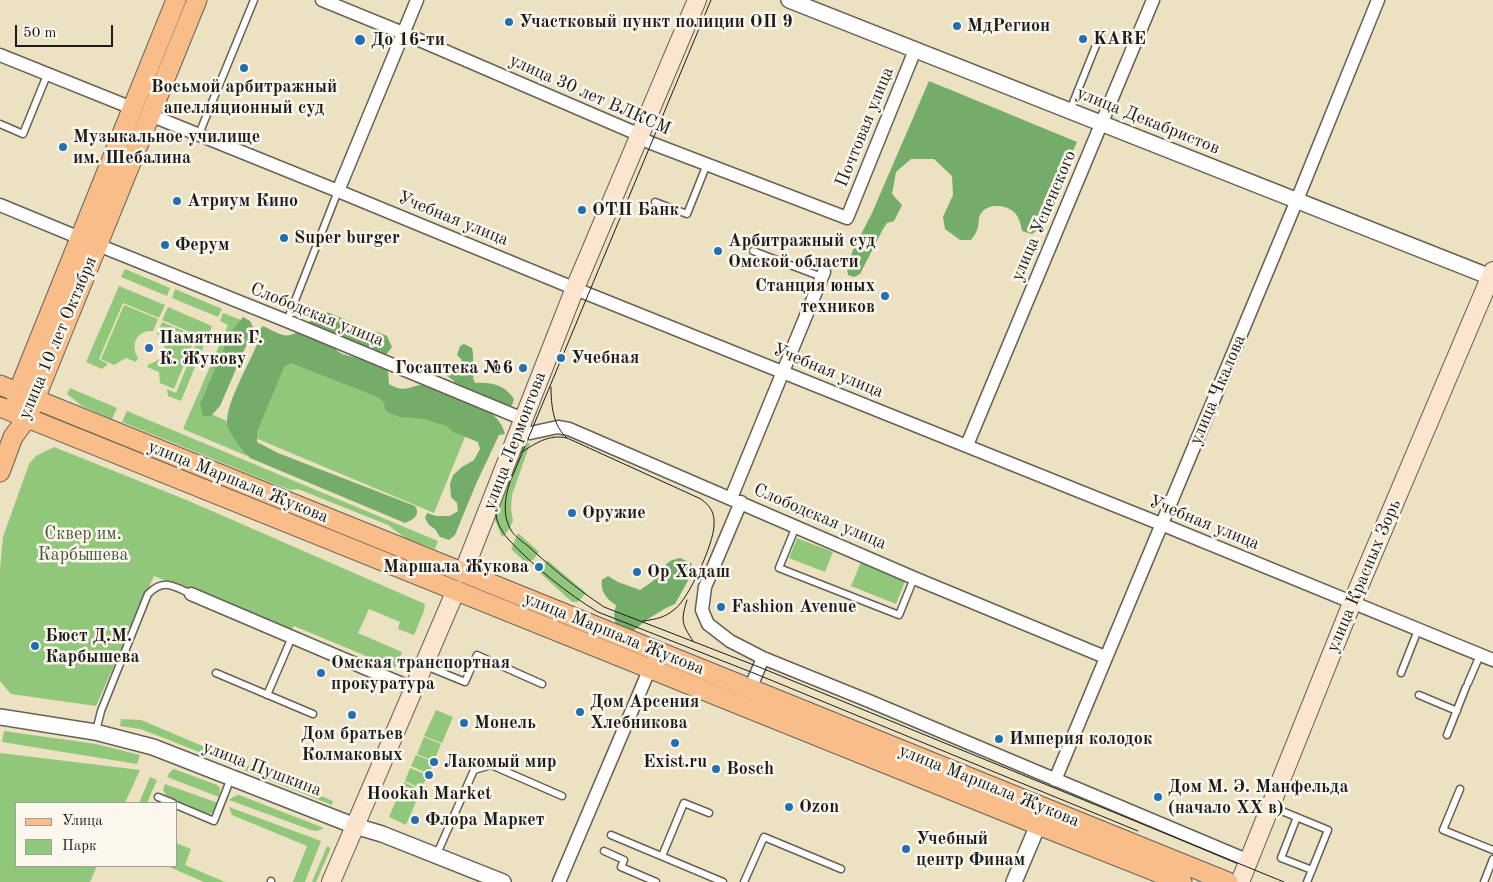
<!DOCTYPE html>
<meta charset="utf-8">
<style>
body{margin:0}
#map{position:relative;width:1493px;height:882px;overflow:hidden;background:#ece2c2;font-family:"Old Standard TT",serif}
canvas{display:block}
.legend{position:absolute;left:15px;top:802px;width:162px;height:65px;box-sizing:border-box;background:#fbf7ec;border:1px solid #a29f99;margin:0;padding:6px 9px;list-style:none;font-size:15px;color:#1c1c1c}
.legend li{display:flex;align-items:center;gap:10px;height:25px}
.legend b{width:25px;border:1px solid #a29f99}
.scale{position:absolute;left:15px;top:25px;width:98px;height:22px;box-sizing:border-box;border:2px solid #1c1c1c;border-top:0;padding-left:6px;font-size:15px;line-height:18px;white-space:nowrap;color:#1c1c1c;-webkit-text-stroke:4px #fbf7ec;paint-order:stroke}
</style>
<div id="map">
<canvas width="1493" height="882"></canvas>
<ul class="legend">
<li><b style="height:6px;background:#f8bd88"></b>Улица</li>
<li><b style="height:14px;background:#90c77a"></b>Парк</li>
</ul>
<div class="scale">50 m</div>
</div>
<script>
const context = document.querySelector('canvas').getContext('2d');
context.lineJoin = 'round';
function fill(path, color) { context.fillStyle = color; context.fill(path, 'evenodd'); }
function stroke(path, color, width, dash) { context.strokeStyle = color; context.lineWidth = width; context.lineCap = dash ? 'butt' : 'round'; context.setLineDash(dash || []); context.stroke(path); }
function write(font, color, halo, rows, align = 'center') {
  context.font = font + ' "Old Standard TT",serif'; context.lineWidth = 5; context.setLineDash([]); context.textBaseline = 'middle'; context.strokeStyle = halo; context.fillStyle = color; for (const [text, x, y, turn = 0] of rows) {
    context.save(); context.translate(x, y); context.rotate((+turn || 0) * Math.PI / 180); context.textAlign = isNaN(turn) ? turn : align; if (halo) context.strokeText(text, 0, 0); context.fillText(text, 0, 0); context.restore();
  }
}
fill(new Path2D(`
 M125,269L170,288L167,296L121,277Z
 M119,286L165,305L159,318L123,303L99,359L108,364L102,369L86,362Z
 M175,289L222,309L218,317L172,298Z
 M124,305L158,319L153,331C137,330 130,344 138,358L136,362L126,358L114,365L101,359Z
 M168,307L212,326L181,401L168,396L167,389L176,393L199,336L162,320Z
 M223,313L241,320L202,410L236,425L247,456L183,429L228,325L220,321Z
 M162,322L196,336L174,389L160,383L159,372L147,367L149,364C164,361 171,345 157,334Z
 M286,358L467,432L434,513L253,437Z
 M70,388L117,408L112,419L82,406L67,394Z
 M127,411L438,541L435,549L405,538L388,525L298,489L291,490L277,485L122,422Z
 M519,438L530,444L512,495L511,508L513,521L508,531L502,537L495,520V505Z
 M54,447L189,501L425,604L424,611L414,635L398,629L400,622L369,609L358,633L402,652L395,668L294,626L290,632L154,576L96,706L11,694L0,681V569L3,537L29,464L36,456Z
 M518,533L539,552L533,560L525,562L511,549Z
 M797,538L833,552L825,572L789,558Z
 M547,560L586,593L578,602H572L540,573Z
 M861,562L906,579L896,604L851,586Z
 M436,710L453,717L442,743L424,736Z
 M121,719L141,720L333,801L332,805L164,738L140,729L120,726Z
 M4,731L96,744L140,755L137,764L2,742Z
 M424,737L441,744L434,761L417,754Z
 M0,753L140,770L125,803H16V866H97L90,882H0Z
 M416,755L434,762L429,774L411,766Z
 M410,768L427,775L422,789L405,781Z
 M174,769L217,785L220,788L219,797L167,777L170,772Z
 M150,777L157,780L147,803H139Z
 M404,782L421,790L406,825L389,817Z
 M165,784L218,803C216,811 213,814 204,815L168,798L163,790Z
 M239,795L324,828L317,831L311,830L229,800L235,796Z
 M229,807L321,841L305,882H293L307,846L232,815Z
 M176,843L191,849L185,865L225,882H204L167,866H176Z
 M327,846L330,848V850L316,882H312Z`), '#90c77a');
fill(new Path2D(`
 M929,81L1077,142L1039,229L1032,234L1022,231C1021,225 1019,217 1015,213C1007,205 990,203 982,212C977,217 980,224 977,230C976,234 973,237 971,240H960L945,229L943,217L953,195L952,176L934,159H911L896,172L892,194L902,205L894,221L887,223L883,229L860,274L854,277L848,275L847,268L853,250L872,213Z
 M327,312L351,322L356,330L363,333C373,330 379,332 387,336L392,347L385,356L337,345L336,350L342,354L368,361L388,371L389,384C407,395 411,383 428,385C442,387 453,400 468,401L454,386V381L446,375L449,369L460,364L462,360L457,355L460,346L464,344L472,348C474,356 472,363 475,371L473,378L475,383C491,382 505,385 514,399L512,405L507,409L492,404L490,412C498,419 502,424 505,434L499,435L476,484L455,535L449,540L440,537L435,529L429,525L425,518L427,513L436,516H450L458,511L457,503L451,497L450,484L453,475L462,467L474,460L480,449L478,442L453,432L447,426L424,419L400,417L387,412L384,407L385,403L381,400L375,396L291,363L284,367L257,432V442L278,453L415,506C421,515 413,520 405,523L250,458C242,451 232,437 228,427C222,409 250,363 257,344L251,340L246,346L220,406L211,416H203L200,404L206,390L231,332L243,317L250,321L256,333L263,326C270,329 276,333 283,335C297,338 309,323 317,313Z
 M680,558L691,563L694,570L675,604L666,608L648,619L633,631L616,625L614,615L616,605C607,600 600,591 602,580L608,576L618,582L640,590C645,586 651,583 656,578C666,570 662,561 680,558Z`), '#74ac6a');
const service = new Path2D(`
 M1070,110L1101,33
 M0,124L23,134L47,75
 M199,134L254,0
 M655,202L687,214L707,164
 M753,251L822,277
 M287,321L338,191
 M796,526L779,568L899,615L914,578
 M426,666L465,682L477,655L542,684
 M216,673L313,714
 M1401,673L1418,630
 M1468,683L1480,655
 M267,695L292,637
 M1419,695L1457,711
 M96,731L101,711L148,594C164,578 173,586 191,594
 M1447,735L1466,687
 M1460,789L1443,830L1493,850
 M158,797L173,803
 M176,805L214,821L231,778
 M1272,807L1328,830L1307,882
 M1297,817L1281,858L1312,870
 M611,835L723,882
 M604,851L624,860L621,867L656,882
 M436,856L474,770L491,765L562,796
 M662,856L684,803L709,813
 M271,881V882
 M744,882L764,837L841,869
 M1484,882L1493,859`);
const minor = new Path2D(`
 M322,0L403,33L640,135L645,140L651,143L847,218L915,50
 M0,55L132,108
 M150,115L338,191L588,294L1161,524L1493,660
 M338,191L417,0
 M0,205L80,238
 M98,245L287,321L523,419
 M518,430L530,433L558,427L569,429L914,578L1105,657
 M967,445L1153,0
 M731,498L824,272
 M741,502L705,587L702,610L708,624L730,641L763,658L869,701L1249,861
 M191,594L414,689
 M750,689L763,658
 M1055,780L1297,200L1378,0
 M559,882L653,661`);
const tertiary = new Path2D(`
 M789,0L1493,278
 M0,717L95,732L153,747L355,826L382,834L503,882
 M1014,882L1038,825`);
const secondary = new Path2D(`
 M463,573L575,288L697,0
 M331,882L456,590
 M1240,882L1352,603L1493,271`);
const primary = new Path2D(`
 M0,385L1228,882
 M16,403L18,392L176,0
 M0,407L1038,825L1182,882
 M0,472L13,437L27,418L35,399L197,0`);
stroke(service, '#656156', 9);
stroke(minor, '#656156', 15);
stroke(tertiary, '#656156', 18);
stroke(secondary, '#656156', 20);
stroke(primary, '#656156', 21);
stroke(service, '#fff', 6);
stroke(minor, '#fff', 12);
stroke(tertiary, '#fff', 15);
stroke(secondary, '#fce5cf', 18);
stroke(primary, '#f8bd88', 19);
stroke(new Path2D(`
 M711,0L510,482C505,497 502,515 511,530C514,536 523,542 528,546C552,568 577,589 604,607L759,667L1284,882
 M551,387C551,405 553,426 567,438
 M522,452C536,443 549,434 567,438L701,499C710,506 715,512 714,525C714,543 689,598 675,609C664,618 657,619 643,621
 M505,475C500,488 493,506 497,520C499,526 504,535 509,540C532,565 569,595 598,612L756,674L1138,831
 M687,600C681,620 681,623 693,641`), '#1c1c1c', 1);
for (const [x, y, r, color] of [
 [509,22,5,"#1f6fb2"],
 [957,26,5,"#1f6fb2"],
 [1083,39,5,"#1f6fb2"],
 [360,40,6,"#1f6fb2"],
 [244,68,5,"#1f6fb2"],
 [63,147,5,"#1f6fb2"],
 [177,201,5,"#1f6fb2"],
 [582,210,5,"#1f6fb2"],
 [284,238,5,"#1f6fb2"],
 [165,245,5,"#1f6fb2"],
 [718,251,5,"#1f6fb2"],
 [885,296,5,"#1f6fb2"],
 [149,348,5,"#1f6fb2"],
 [561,358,5,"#1f6fb2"],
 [523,368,5,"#1f6fb2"],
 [572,513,5,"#1f6fb2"],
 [539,567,5,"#1f6fb2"],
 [637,572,5,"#1f6fb2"],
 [721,607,5,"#1f6fb2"],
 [35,646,5,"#1f6fb2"],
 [321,673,5,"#1f6fb2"],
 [580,712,5,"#1f6fb2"],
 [352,715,5,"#1f6fb2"],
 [464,723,5,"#1f6fb2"],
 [999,739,5,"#1f6fb2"],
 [675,743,5,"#1f6fb2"],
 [434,762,5,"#1f6fb2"],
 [716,769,5,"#1f6fb2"],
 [429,775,5,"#1f6fb2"],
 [1158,797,5,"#1f6fb2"],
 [789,807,5,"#1f6fb2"],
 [415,820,5,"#1f6fb2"],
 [906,849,5,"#1f6fb2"]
]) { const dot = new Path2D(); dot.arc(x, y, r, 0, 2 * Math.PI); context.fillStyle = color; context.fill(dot); stroke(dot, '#fbf7ec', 2); }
write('bold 18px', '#1c1c1c', '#fbf7ec', [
 ["Участковый пункт полиции ОП 9",519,22],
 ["МдРегион",967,26],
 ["KARE",1093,39],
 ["До 16-ти",371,40],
 ["Восьмой арбитражный",244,87,"center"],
 ["апелляционный суд",244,108,"center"],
 ["Музыкальное училище",73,137],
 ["им. Шебалина",73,158],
 ["Атриум Кино",187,201],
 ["ОТП Банк",592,210],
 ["Super burger",294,238],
 ["Арбитражный суд",728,241],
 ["Омской области",728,262],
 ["Ферум",175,245],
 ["Станция юных",875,286,"right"],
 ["техников",875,307,"right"],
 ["Памятник Г.",159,338],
 ["К. Жукову",159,359],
 ["Учебная",571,358],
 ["Госаптека №6",513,368,"right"],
 ["Оружие",582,513],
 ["Маршала Жукова",529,567,"right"],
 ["Ор Хадаш",647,572],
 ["Fashion Avenue",731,607],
 ["Бюст Д.М.",45,636],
 ["Карбышева",45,657],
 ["Омская транспортная",331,663],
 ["прокуратура",331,684],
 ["Дом Арсения",590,702],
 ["Хлебникова",590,723],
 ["Монель",474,723],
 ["Дом братьев",352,734,"center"],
 ["Колмаковых",352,755,"center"],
 ["Империя колодок",1009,739],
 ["Лакомый мир",444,762],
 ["Exist.ru",675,762,"center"],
 ["Bosch",726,769],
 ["Дом М. Э. Манфельда",1168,787],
 ["(начало XX в)",1168,808],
 ["Hookah Market",429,794,"center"],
 ["Ozon",799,807],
 ["Флора Маркет",425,820],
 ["Учебный",916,839],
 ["центр Финам",916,860]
], 'left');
write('18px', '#1c1c1c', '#fbf7ec', [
 ["улица 30 лет ВЛКСМ",590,95,24],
 ["улица Декабристов",1148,121,22],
 ["Почтовая улица",865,127,-68],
 ["улица Успенского",1044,216,-67],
 ["Учебная улица",453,219,22],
 ["Слободская улица",317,315,22],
 ["улица 10 лет Октября",58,338,-67],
 ["Учебная улица",828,371,22],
 ["улица Чкалова",1218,390,-67],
 ["улица Лермонтова",515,441,-69],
 ["улица Маршала Жукова",238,482,22],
 ["Слободская улица",820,517,23],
 ["Учебная улица",1204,523,22],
 ["улица Красных Зорь",1364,576,-67],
 ["улица Маршала Жукова",614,634,22],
 ["улица Пушкина",262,769,21],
 ["улица Маршала Жукова",989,786,22]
]);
write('18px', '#45583d', '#fbf7ec', [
 ["Сквер им.",83,534],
 ["Карбышева",83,555]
]);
</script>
